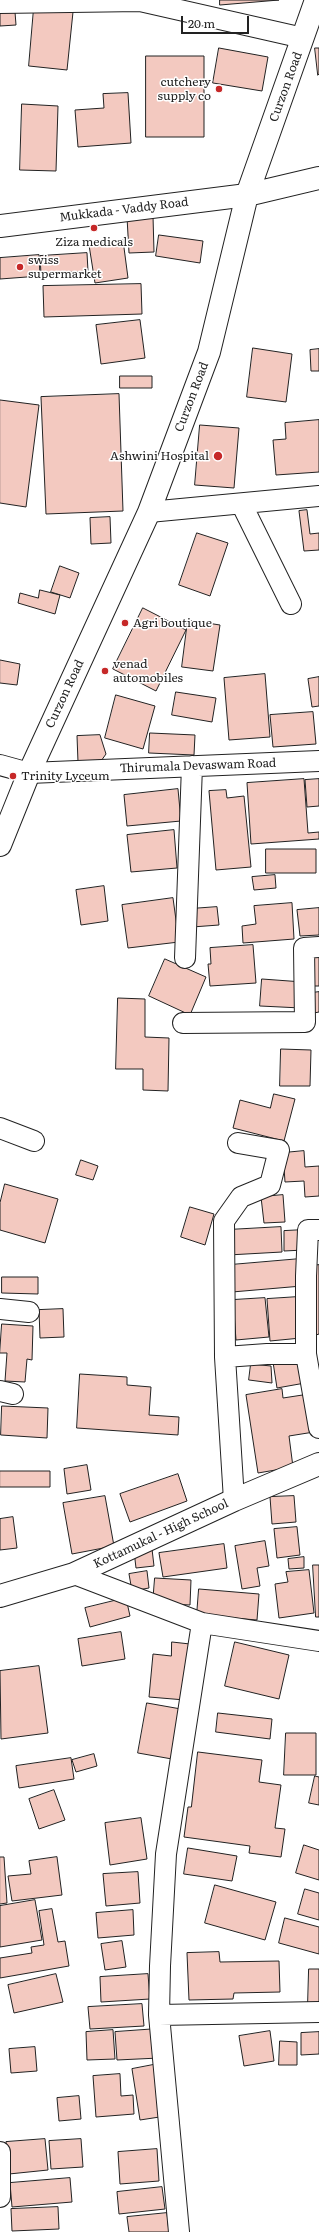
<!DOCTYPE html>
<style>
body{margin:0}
#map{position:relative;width:319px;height:2232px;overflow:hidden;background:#fff;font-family:Literata,serif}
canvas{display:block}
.scale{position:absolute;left:181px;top:16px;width:68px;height:18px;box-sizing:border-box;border:2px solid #222;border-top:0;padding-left:5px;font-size:12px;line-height:14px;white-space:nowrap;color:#222;-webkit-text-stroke:3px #fff;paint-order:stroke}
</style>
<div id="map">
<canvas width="319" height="2232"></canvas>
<div class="scale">20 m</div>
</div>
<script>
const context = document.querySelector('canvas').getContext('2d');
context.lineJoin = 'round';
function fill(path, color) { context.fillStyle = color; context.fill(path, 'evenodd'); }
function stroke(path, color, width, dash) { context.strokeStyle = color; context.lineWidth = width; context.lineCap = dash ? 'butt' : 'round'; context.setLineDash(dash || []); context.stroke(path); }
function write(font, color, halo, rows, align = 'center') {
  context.font = font + ' Literata,serif'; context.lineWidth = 3; context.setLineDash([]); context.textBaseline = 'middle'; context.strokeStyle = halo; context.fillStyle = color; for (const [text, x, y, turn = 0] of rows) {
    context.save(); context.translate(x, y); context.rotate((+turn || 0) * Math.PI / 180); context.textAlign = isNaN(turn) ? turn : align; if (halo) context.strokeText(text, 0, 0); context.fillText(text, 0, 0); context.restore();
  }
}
const building = new Path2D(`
 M220,0H279L220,5Z
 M34,8L73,12L67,70L29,66Z
 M15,12L16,25L0,26V13Z
 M219,48L268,57L262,91L213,83Z
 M315,48H319V74L318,75Z
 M146,56H204V137H146Z
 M128,93L131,143L78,147L75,110L104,108L103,94Z
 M22,104L58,106L56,171L20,170Z
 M153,216L154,252L129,253L127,217Z
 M159,235L203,241L200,263L156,256Z
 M123,240L128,278L95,283L89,245Z
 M87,253L88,271L41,274L40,256Z
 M39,255L40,276L0,279V258Z
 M141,284L142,314L44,317L43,286Z
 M140,320L145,358L101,364L96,325Z
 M253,348L292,354L286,402L247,397Z
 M319,349V371H311L310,350Z
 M120,376H152V388H120Z
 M119,394L123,511L46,514L41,397Z
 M0,400L39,405L26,507L0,503Z
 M319,420V472L276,475L273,440L286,439L285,423Z
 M200,425L239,428L234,488L195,485Z
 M307,510L310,534L319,533V550L304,551L299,511Z
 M110,517L111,543L91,544L90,518Z
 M197,533L228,543L210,596L179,585Z
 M60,566L79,573L70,598L51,592Z
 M40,590L60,595L55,614L18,603L20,593L38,598Z
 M143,608L186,630L156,691L113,669Z
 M188,620L220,625L213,671L182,667Z
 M0,660L20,664L17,685L0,683Z
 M265,674L270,737L229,740L224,678Z
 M319,677V706L312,707L308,679Z
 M176,692L216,698L212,722L172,715Z
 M116,695L155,706L143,749L105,738Z
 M313,712L316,744L273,747L270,715Z
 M150,733L195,735L194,755L149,753Z
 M100,735L106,754L101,761L78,762L77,736Z
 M304,779L308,833L319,832V839L251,844L247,783Z
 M319,779V806L307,807L305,780Z
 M178,789L181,821L127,826L124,795Z
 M226,790L227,798L244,796L251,867L216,870L209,791Z
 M174,830L177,868L131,872L127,835Z
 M266,849H316V873H266Z
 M275,875L276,888L254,890L252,877Z
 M104,886L108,921L81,925L76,890Z
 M173,898L179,942L128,948L122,905Z
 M292,903L294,939L243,943L242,926L256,924L254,906Z
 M217,907L219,925L192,927L190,909Z
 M319,908V935L300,936L297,910Z
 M253,945L256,983L210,986L208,964H211L210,948Z
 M310,953H319V986H312Z
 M165,959L206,977L190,1015L149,996Z
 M262,979L303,982L301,1008L260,1006Z
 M319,992V1012L314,1013L312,993Z
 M118,998L145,999V1037L169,1038L168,1091L143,1090V1069H116Z
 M281,1049L311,1050L310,1086H280Z
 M274,1094L295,1099L284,1141L233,1128L240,1100L270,1108Z
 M304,1151L305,1167L319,1166V1196L305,1197L304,1181L285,1182L283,1153Z
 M81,1160L98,1166L93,1180L76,1175Z
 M5,1184L58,1199L45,1243L0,1230V1203Z
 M283,1195L285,1222L264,1223L261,1197Z
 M190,1207L214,1214L205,1245L181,1237Z
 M281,1227L282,1252L228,1255L227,1230Z
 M304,1230V1250L284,1251V1231Z
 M300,1259L302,1286L232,1292L230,1265Z
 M319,1265V1334L316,1335L311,1266Z
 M2,1277H38V1294L2,1293Z
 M298,1297L301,1338L270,1341L267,1299Z
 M265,1298L269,1337L236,1340L233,1300Z
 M63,1309L64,1337L40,1338L39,1310Z
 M2,1324L33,1326L32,1360L27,1359L25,1382L5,1381L7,1353H0Z
 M300,1357L305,1383L277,1388L273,1362Z
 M251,1364L271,1366L272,1383L249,1380Z
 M80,1374L127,1377V1385L151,1387L149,1415L179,1417L178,1435L77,1428Z
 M282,1389L283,1398L309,1394L314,1432L289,1436L293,1467L258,1473L246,1395Z
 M2,1406L48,1408L47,1438L1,1435Z
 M87,1465L91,1490L67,1494L64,1469Z
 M0,1471H50V1487H0Z
 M178,1474L187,1501L130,1522L120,1494Z
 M105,1496L114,1546L72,1554L63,1503Z
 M294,1496L296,1522L272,1524L270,1497Z
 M13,1517L17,1548L0,1550V1519Z
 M297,1527L300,1555L277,1558L274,1529Z
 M265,1541L269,1566L257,1568L260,1586L242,1589L235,1546Z
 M224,1544L227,1568L163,1577L159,1553Z
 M152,1549L154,1566L136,1568L134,1551Z
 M304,1557V1568L289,1569L288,1559Z
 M313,1565H319V1617H316Z
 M309,1570L314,1613L279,1618L275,1584L288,1582L286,1572Z
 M147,1571L149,1588L132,1591L129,1574Z
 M155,1578L191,1580L190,1605L153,1603Z
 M199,1589L259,1594L257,1620L197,1615Z
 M126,1598L130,1616L90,1627L85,1608Z
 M121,1632L125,1659L82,1666L78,1639Z
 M172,1642L190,1644L185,1700L149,1697L153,1654L171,1656Z
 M235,1642L289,1655L279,1699L225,1686Z
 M39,1666L48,1733L1,1739L0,1671Z
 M147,1703L181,1709L172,1759L138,1753Z
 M218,1713L272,1719L270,1739L216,1732Z
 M286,1733H316V1775H284Z
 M198,1752L262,1760L259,1782L281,1785L275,1828L285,1829L281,1857L249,1853L250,1846L184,1837L188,1807H191Z
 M94,1754L97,1766L76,1772L72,1760Z
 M71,1758L74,1779L19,1788L16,1766Z
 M315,1776L319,1777V1805L309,1803Z
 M54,1790L65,1820L39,1829L29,1799Z
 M141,1818L147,1859L110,1865L105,1823Z
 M304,1845L319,1850V1880L296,1873Z
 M188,1848L237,1856L232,1881L184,1874Z
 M0,1857H4L7,1903L0,1904Z
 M57,1857L62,1895L12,1901L8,1876L31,1874L29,1861Z
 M138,1872L140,1903L106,1906L103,1874Z
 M215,1885L276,1902L265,1940L205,1923Z
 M305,1889L319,1893V1920L298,1914Z
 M35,1900L42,1940L0,1947V1906Z
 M52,1909L58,1942L65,1941L69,1966L0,1978V1958L32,1953L31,1947L44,1945L39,1911Z
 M133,1910L134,1935L98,1938L96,1913Z
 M285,1918L319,1927V1954L279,1943Z
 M122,1941L126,1967L105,1970L101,1944Z
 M219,1952L220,1962L279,1961L280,1992L234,1993L233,1999L189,2000L187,1953Z
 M309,1969H319V2004H308Z
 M56,1974L63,2002L14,2013L8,1985Z
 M148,1974L150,1999L101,2002L100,1977Z
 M142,2004L144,2026L90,2029L88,2007Z
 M157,2029L159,2058L117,2060L115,2032Z
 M113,2030L115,2059L87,2060L86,2032Z
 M270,2031L274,2061L244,2066L239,2036Z
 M319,2032V2054L301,2055V2033Z
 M280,2041L297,2042V2065H279Z
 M35,2047L37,2071L11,2073L9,2049Z
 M158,2064L166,2116L140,2120L132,2069Z
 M120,2074L121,2096L133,2095L134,2114L96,2117L93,2076Z
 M79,2096L81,2119L59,2121L57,2098Z
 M45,2139L48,2170L9,2174L6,2142Z
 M81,2139L83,2167L51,2169L49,2141Z
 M157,2149L159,2181L120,2184L118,2152Z
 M70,2178L72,2202L12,2207L10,2183Z
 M162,2187L165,2209L119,2214L117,2192Z
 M58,2207L59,2229L12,2231L11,2209Z
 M167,2213L169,2232H129L127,2217Z`);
fill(building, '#f3c9c0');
stroke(building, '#222', 1);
const minor = new Path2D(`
 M0,3L140,1L303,38
 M242,505L291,604
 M149,512L319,496
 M0,765L29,773L319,761
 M185,958L192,766
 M183,1023L305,1022L304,948L319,947
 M0,1128L34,1141
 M319,1230H308L306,1276V1354L319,1428
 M0,1309L29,1312
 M225,1357L267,1354H306
 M0,1391L13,1394
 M234,1500L225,1357L224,1221L241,1197L270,1185L279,1150L238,1143
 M74,1574L202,1623L319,1641
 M159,2015L319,2012
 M0,2152V2197
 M179,2232L159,2015L160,1966L166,1854L202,1623`);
const tertiary = new Path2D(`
 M0,226L247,195`);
const secondary = new Path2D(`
 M247,195L319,178
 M0,845L29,773L149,512L209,352L247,195L316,0
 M0,1596L74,1574L234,1500L319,1464`);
stroke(minor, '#222', 22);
stroke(tertiary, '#222', 24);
stroke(secondary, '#222', 24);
stroke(minor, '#fff', 20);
stroke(tertiary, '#fff', 22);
stroke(secondary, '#fff', 22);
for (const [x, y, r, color] of [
 [219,89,4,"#c62828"],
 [94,228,4,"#c62828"],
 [20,267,4,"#c62828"],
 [218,456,5,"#c62828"],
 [125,623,4,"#c62828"],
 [105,671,4,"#c62828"],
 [13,776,4,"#c62828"]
]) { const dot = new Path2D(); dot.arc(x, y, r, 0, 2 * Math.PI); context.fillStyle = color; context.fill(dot); stroke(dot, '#fff', 1.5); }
write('12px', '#222', '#fff', [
 ["cutchery",211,82,"right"],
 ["supply co",211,96,"right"],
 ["Ziza medicals",94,242,"center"],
 ["swiss",28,260],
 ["supermarket",28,274],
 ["Ashwini Hospital",209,456,"right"],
 ["Agri boutique",133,623],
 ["venad",113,664],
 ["automobiles",113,678],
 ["Trinity Lyceum",21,776]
], 'left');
write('12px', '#222', '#fff', [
 ["Curzon Road",286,87,-70],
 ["Mukkada - Vaddy Road",124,210,-7],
 ["Curzon Road",192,397,-69],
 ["Curzon Road",65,694,-65],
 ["Thirumala Devaswam Road",198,766,-2],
 ["Kottamukal - High School",161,1534,-25]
]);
</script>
